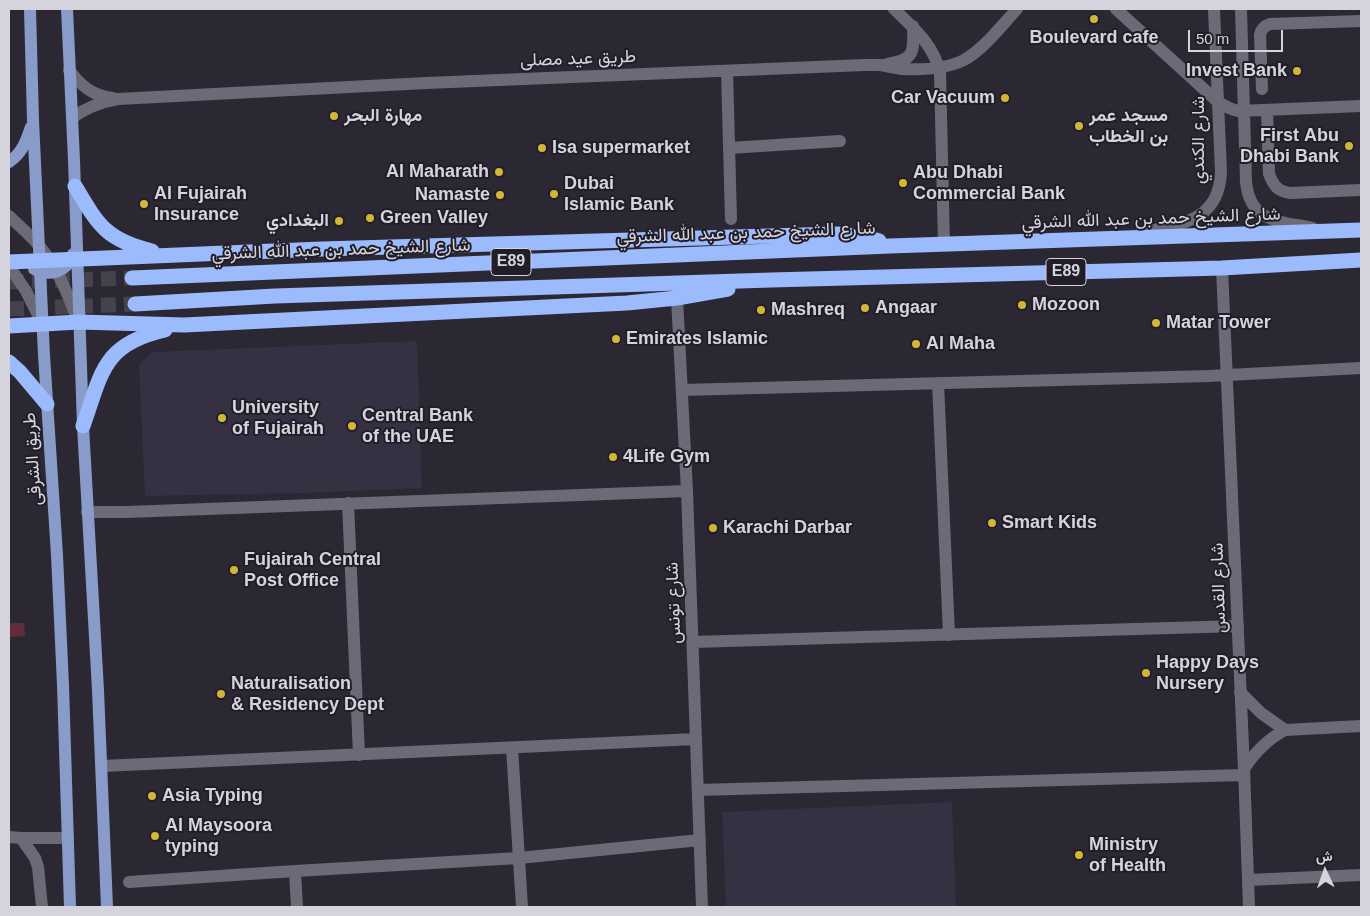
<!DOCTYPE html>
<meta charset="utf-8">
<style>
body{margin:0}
#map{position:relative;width:1370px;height:916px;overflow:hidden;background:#2b2834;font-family:Helvetica,Vazirmatn,sans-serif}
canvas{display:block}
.frame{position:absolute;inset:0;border:10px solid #d5d3db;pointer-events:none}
.north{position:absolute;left:1300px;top:846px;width:50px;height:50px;-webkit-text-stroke:4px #211e2a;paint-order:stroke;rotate:357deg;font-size:14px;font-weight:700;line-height:20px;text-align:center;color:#d5d3db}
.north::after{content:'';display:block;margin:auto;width:18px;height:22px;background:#d5d3db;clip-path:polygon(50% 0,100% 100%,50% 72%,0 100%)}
.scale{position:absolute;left:1188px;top:30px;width:95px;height:22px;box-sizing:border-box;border:2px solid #d5d3db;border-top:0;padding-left:6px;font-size:15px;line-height:18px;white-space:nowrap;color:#d5d3db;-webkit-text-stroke:4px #211e2a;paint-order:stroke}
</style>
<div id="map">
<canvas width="1370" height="916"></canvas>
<div class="frame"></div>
<div class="north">ش</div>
<div class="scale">50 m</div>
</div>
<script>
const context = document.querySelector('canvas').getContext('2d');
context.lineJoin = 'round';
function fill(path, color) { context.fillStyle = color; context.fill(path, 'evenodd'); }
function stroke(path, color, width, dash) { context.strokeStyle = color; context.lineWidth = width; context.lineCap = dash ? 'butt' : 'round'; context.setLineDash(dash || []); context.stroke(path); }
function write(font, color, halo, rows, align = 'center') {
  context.font = font + ' Helvetica,Vazirmatn,sans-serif'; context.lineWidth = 4; context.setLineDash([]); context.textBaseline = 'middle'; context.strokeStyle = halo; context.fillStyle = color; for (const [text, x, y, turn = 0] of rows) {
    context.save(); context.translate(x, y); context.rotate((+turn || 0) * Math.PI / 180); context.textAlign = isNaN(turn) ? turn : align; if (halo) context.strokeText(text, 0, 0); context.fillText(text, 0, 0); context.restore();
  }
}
fill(new Path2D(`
 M417,341L422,488L305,493L145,496L139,365L152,352Z
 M952,802L956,907H726L722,812Z`), '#353042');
fill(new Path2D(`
 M9,623H24L25,636L9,637Z`), '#622c3e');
stroke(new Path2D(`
 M9,282L132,278
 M9,309L135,304`), '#44424d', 15, [15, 8]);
stroke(new Path2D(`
 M894,9C914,28 934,45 940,73L944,244
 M1116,9L1217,101C1224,106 1230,109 1238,111L1361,106
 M1241,9L1246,182C1250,223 1280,221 1313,228
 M887,64C915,60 914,52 913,26
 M69,70C81,86 93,96 113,98
 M727,71L731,219
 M1262,89L1260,35C1261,29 1264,26 1270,24L1361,21
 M1267,110L1269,174C1274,186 1277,191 1290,193L1361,190
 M72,118C87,107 100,102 118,99L426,83L864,65C869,65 874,65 879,65C887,66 895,68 902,69C922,70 946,69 964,60C985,48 1001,26 1017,9
 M729,148L840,141
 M9,216C24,230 40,244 51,262C63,280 70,302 79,322
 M1141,233C1180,224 1219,222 1221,172L1214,9
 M9,266L26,291L42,323
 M1222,268L1244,769L1249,907
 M677,298L687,491L702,907
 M938,383L949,635
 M682,390L1209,376L1361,368
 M348,503L359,755
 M87,512H127L687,491
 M693,642L1238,626
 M1240,692L1261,713L1285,730
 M512,748L522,907
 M102,766L696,739
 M1244,769C1255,752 1268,739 1285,730L1361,726
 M698,790L1244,775
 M9,837L21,838L35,858L38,867L42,907
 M21,838H68
 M295,871L297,907
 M1248,880L1361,875
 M129,882L295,871L519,858L700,840`), '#6d6a78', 12);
stroke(new Path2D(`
 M30,9L33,120L44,355L57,555L63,685L70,907
 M67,9L74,160L83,426L98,690L107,907
 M9,162C22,153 26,142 31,127
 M34,269C49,277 68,272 73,254`), '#899bc8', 12);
stroke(new Path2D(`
 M75,186C98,225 106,240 152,251
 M9,262L322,249L837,234L866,237L879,241
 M132,278L890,246L1361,230
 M135,304L275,296L771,280L1222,268L1361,260
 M9,326L79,322L184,325L627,303L677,298L728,289
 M9,362L20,372L47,404
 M83,426C102,372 103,344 165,330`), '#9bbbfd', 15);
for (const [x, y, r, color] of [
 [1094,19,5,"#d2b736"],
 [1297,71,5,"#d2b736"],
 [1005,98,5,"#d2b736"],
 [334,116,5,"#d2b736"],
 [1079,126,5,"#d2b736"],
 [1349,146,5,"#d2b736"],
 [542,148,5,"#d2b736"],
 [499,172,5,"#d2b736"],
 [903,183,5,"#d2b736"],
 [554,194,5,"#d2b736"],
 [500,195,5,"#d2b736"],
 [144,204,5,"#d2b736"],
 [370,218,5,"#d2b736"],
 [339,221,5,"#d2b736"],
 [1022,305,5,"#d2b736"],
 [865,308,5,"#d2b736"],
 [761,310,5,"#d2b736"],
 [1156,323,5,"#d2b736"],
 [616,339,5,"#d2b736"],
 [916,344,5,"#d2b736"],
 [222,418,5,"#d2b736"],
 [352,426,5,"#d2b736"],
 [613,457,5,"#d2b736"],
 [992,523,5,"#d2b736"],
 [713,528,5,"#d2b736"],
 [234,570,5,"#d2b736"],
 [1146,673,5,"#d2b736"],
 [221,694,5,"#d2b736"],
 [152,796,5,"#d2b736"],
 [155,836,5,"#d2b736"],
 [1079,855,5,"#d2b736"]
]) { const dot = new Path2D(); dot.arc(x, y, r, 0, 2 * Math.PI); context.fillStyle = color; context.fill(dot); stroke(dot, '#211e2a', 2); }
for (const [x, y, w] of [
 [511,262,40],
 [1066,272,40]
]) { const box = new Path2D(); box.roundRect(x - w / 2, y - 13.5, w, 27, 4); context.fillStyle = '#211e2a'; context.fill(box); stroke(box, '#d5d3db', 1); }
write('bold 16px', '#d5d3db', null, [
 ["E89",511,262],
 ["E89",1066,272]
]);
write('bold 18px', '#d5d3db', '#211e2a', [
 ["Boulevard cafe",1094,38,"center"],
 ["Invest Bank",1287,71,"right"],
 ["Car Vacuum",995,98,"right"],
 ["مهارة البحر",344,116],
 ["مسجد عمر",1089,116],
 ["بن الخطاب",1089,137],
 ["First Abu",1339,136,"right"],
 ["Dhabi Bank",1339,157,"right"],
 ["Isa supermarket",552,148],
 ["Al Maharath",489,172,"right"],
 ["Abu Dhabi",913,173],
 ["Commercial Bank",913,194],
 ["Dubai",564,184],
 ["Islamic Bank",564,205],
 ["Al Fujairah",154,194],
 ["Insurance",154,215],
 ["Namaste",490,195,"right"],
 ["Green Valley",380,218],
 ["البغدادي",329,221,"right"],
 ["Mozoon",1032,305],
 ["Angaar",875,308],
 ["Mashreq",771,310],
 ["Matar Tower",1166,323],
 ["Emirates Islamic",626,339],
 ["Al Maha",926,344],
 ["University",232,408],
 ["of Fujairah",232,429],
 ["Central Bank",362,416],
 ["of the UAE",362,437],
 ["4Life Gym",623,457],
 ["Smart Kids",1002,523],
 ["Karachi Darbar",723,528],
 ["Fujairah Central",244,560],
 ["Post Office",244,581],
 ["Happy Days",1156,663],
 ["Nursery",1156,684],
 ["Naturalisation",231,684],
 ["& Residency Dept",231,705],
 ["Asia Typing",162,796],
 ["Al Maysoora",165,826],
 ["typing",165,847],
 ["Ministry",1089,845],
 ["of Health",1089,866]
], 'left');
write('18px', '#d5d3db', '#211e2a', [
 ["طريق عيد مصلى",578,59,-2],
 ["شارع الكندي",1199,140,-90],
 ["شارع الشيخ حمد بن عبد الله الشرقي",1151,219,-2],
 ["شارع الشيخ حمد بن عبد الله الشرقي",746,233,-2],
 ["شارع الشيخ حمد بن عبد الله الشرقي",341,250,-2],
 ["طريق الشرقى",33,459,-94],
 ["شارع القدس",1219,588,-92],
 ["شارع تونس",674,603,-92]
]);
</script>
